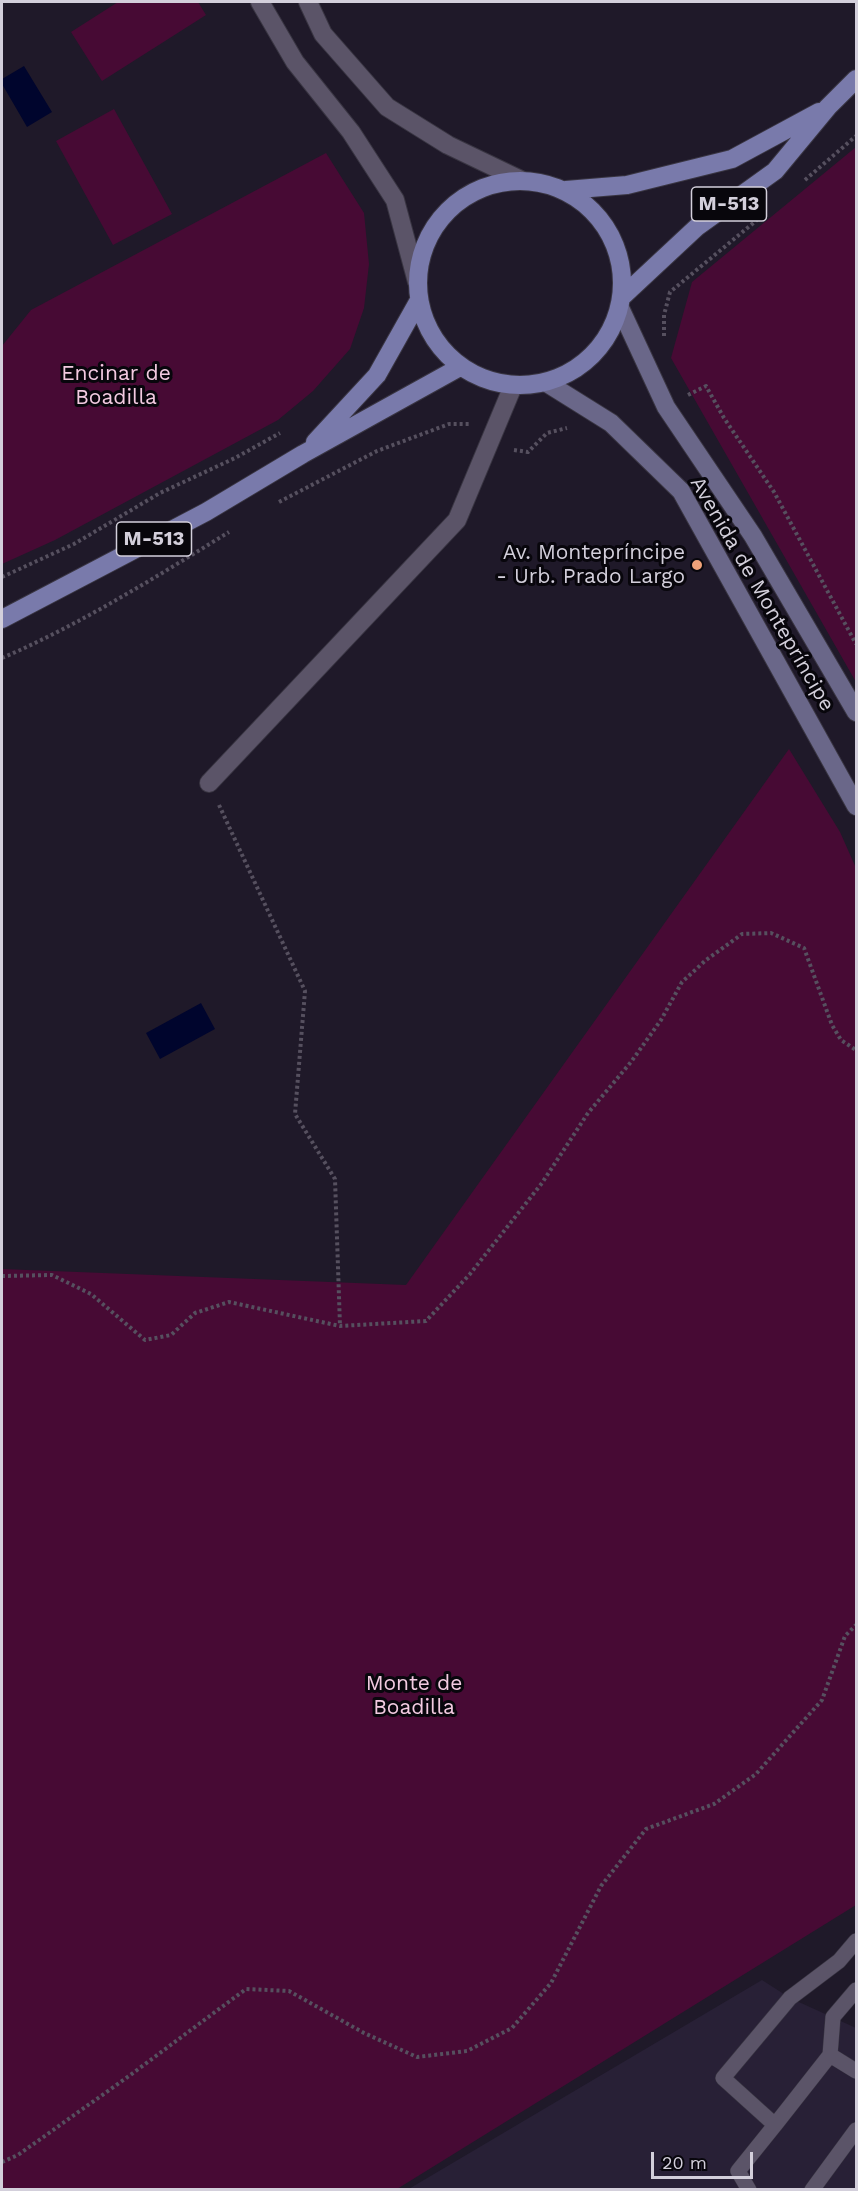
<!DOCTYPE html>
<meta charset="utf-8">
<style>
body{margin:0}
#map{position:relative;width:858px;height:2191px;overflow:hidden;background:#1f1929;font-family:"Work Sans",sans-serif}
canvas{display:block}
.frame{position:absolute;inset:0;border:3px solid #d3cfdb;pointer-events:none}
.scale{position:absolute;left:651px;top:2152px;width:102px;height:27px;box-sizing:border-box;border:3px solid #d3cfdb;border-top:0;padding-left:8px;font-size:18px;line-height:21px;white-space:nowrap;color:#d3cfdb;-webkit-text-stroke:4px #08060c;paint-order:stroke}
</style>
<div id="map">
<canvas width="858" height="2191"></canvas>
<div class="frame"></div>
<div class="scale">20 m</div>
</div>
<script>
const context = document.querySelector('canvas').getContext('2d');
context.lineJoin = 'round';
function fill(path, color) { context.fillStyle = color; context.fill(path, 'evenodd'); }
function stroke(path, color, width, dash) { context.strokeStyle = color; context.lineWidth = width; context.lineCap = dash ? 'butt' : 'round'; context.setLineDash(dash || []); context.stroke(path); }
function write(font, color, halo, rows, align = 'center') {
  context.font = font + ' "Work Sans",sans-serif'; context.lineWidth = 6; context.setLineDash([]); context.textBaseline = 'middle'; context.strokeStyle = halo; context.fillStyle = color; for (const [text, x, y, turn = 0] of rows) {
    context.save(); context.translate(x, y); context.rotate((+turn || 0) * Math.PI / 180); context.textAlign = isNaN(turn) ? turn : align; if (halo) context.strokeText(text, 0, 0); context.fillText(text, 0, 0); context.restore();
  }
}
fill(new Path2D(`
 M762,1980L790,1998L856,2028V2189L407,2190Z`), '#282036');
fill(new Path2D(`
 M118,2H198L206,15L102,81L71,32Z
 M114,109L172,214L113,245L56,141Z
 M856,147V682L671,358L692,282Z
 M326,153L364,213L369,264L364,308L350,349L313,391L278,420L55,540L2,564V346L31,310Z
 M789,749L840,832L856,868V1905L397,2189H2V1269L406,1285Z`), '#470a34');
fill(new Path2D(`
 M24,66L52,112L27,127L2,84V79Z
 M201,1003L215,1029L160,1059L146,1033Z`), '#00052d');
const lane = new Path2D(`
 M856,1990L833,2017L830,2055L856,2071
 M775,2125L830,2055
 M749,2190L738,2171L775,2125L723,2078L790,1998L839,1961L856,1941
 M812,2190L856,2130`);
const street = new Path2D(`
 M260,2L295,62L351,132L395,200L417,282
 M308,2L323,34L387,107L448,145L521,180
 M209,783L457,520L513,386`);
const secondary = new Path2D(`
 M621,310L666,407L753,536L856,712
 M547,383L611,423L681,491L856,806`);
const primary = new Path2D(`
 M418 283a102 102 0 1 1 204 0a102 102 0 1 1-204 0Z
 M566,190L627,185L732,159L819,112
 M623,296L697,227L775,171L828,107L856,79
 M315,442L377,375L418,302
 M2,619L206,512L303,454L460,367`);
stroke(lane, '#393542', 16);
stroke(street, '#393542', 20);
stroke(secondary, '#393542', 20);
stroke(primary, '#393542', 20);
stroke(new Path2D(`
 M805,180L856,136
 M664,336V315L670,292L757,220
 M688,395L706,386L724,418L774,492L856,644
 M514,450L528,452L547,433L567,428
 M279,502L377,451L449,424H470
 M2,577L74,544L160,493L235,458L280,433
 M2,658C81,624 156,577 229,532
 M219,805L305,991L295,1114L335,1179L340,1326
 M2,1276L52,1275L91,1294L145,1340L171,1335L195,1313L229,1302L340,1326L426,1321L470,1274L542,1183L588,1113L631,1062L661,1020L682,982L706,960L742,934L771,933L804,948L832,1025L841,1040L856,1050
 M2,2162L18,2155L129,2076L246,1989L289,1991L364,2033L417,2057L467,2051L512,2028L551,1983L601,1886L646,1829L714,1804L756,1774L822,1700L845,1636L856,1625`), '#56505f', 4, [3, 3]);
stroke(lane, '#5b5468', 15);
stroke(street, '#5b5468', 18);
stroke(secondary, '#6a6789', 18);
stroke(primary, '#797aab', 18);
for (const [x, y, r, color] of [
 [697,565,6,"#f0a279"]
]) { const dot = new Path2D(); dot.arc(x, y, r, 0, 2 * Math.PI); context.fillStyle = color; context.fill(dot); stroke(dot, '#08060c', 2); }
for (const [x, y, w] of [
 [729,204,75],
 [154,539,75]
]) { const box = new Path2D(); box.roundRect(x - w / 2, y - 17, w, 34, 4.5); context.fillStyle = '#08060c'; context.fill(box); stroke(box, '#d3cfdb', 1.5); }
write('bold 20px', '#d3cfdb', null, [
 ["M-513",729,204],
 ["M-513",154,539]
]);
write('21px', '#f3cae1', '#08060c', [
 ["Encinar de",116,374],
 ["Boadilla",116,398],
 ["Monte de",414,1684],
 ["Boadilla",414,1708]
]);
write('21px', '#d3cfdb', '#08060c', [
 ["Av. Montepríncipe",685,553],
 ["- Urb. Prado Largo",685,577]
], 'right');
write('21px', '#d3cfdb', '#08060c', [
 ["Avenida de Montepríncipe",762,594,60]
]);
</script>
